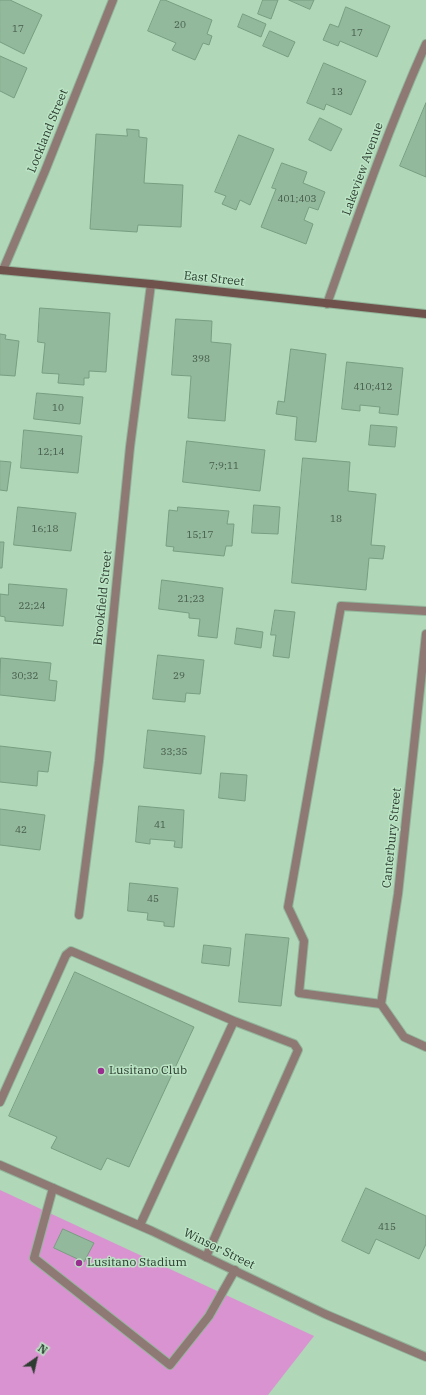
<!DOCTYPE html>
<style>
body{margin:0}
#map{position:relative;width:426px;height:1395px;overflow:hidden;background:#afd7b8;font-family:"IBM Plex Serif",serif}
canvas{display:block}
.north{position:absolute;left:16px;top:1339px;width:40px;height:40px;-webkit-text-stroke:3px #bbe4c4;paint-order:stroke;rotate:34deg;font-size:11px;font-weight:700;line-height:16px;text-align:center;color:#2c3c30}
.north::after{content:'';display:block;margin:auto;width:14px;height:18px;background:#2c3c30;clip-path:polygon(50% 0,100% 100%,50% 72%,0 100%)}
</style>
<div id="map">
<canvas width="426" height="1395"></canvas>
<div class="north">N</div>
</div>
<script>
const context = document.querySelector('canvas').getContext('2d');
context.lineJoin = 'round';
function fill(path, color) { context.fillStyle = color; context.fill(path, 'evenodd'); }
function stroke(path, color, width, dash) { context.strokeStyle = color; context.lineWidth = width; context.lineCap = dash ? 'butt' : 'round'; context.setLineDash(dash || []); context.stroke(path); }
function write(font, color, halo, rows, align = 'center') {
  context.font = font + ' "IBM Plex Serif",serif'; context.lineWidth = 3; context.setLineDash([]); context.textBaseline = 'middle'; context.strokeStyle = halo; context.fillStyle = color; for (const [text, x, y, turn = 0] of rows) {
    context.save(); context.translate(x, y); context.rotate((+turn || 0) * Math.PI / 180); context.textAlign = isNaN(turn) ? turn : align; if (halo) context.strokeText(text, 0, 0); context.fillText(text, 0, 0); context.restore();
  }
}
fill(new Path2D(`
 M0,1190L314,1336L268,1395H0Z`), '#da93d1');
const building = new Path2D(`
 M0,0H10L42,15L24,54L0,42Z
 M161,0H165L212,20L207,34L212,36L209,45L203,43L195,60L172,50L176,43L148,31Z
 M263,0H278L271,19L258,14Z
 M289,0H314L310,9Z
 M346,7L390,26L377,57L340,41L338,46L323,40L330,24L338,27Z
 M243,14L266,24L261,37L238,27Z
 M270,31L295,42L288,57L263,46Z
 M0,56L27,68L14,98L0,91Z
 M324,63L366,81L351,115L326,104L324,110L307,103Z
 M426,103V177L400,166Z
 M320,118L342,129L331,151L309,140Z
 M127,129L139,130V137L147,138L144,183L183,185L181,227L138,225L137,232L90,229L96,134L127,136Z
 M239,135L274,149L250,205L240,200L236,210L222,204L226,196L215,192Z
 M282,163L307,172L303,183L325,192L318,210L309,207L304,220L313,224L306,244L261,227L276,189L272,188Z
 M40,308L110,313L106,372L89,371V378H84V385L58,383L59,374L42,373L45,343L38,342Z
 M176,319L212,321L211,342L231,344L225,421L188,418L191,376L172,375Z
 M0,334L6,335L5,339L19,341L15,376L0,375Z
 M291,349L326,354L316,442L295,440L297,417L276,414L278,401L284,402Z
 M347,362L403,368L398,415L379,413L380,407L360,405V411L342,409Z
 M37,393L83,397L80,424L34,419Z
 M371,425L397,427L395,447L369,445Z
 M24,430L82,436L78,473L21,468Z
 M187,441L265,450L260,491L183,482Z
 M303,458L350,462L348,491L376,494L371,545L385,546L383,559L369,558L366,590L292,583Z
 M0,461L11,462L7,491L0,490Z
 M254,505L280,507L278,534L252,533Z
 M18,507L76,513L71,551L14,545Z
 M178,507L229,511L227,524H234L232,546H226L224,556L173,551L174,547L166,546L169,510L177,511Z
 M0,542H4L2,568H0Z
 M162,580L223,588L217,638L198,636L200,619L189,618V613L159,609Z
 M9,584L67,589L63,626L5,621V617L0,616V594L8,595Z
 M275,610L295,612L289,658L273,656L276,635H271Z
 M237,628L263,632L261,648L235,644Z
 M158,655L204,660L200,694L186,693L185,702L153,699Z
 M1,658L51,663L49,680L57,681L55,701L0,695Z
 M148,730L205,736L201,774L144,768Z
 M0,746L51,752L48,772L38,771L37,786L0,782Z
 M221,773L247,775L245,801L219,798Z
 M139,806L184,810L182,848L174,847L175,841L150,839V844L136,842Z
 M0,809L45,815L40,850L0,845Z
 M130,883L178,888L174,927L164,926V922L147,920L148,913L128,911Z
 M246,934L289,938L281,1006L239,1002Z
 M204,945L231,948L229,966L202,963Z
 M75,972L194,1027L129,1167L107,1158L101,1170L51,1148L57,1137L9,1116Z
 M366,1188L426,1216V1244L419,1259L376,1239L369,1254L342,1241Z
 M63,1229L94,1243L84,1262L54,1248Z`);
fill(building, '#92b99b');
stroke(building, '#789e81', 1);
const lane = new Path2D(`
 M381,1004L299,993L304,941L288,907L341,606L426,611
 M0,1102L66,955L71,951L234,1021L140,1225
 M53,1188L34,1258L170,1365L209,1316L235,1270
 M206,1257L298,1050L294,1044L234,1021`);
const street = new Path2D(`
 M3,270L45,171L113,0
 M327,304C358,216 388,129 426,44
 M426,634L398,894L381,1004L404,1037L426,1047
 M79,915L99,761L130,447L151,284
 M0,1165L152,1231L325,1314L426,1357`);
const secondary = new Path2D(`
 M0,270L151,284L426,314`);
stroke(lane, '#92b59a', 10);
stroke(street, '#92b59a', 10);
stroke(secondary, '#92b59a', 10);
stroke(lane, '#8e7974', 8);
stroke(street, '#8e7974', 8);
stroke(secondary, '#70524c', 8);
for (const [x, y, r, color] of [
 [101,1071,4,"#992e90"],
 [79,1263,4,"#992e90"]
]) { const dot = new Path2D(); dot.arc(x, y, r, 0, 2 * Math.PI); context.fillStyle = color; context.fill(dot); stroke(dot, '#bbe4c4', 1.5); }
write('10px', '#465b4b', null, [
 ["20",180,25],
 ["17",18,29],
 ["17",357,33],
 ["13",337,92],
 ["401;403",297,199],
 ["398",201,359],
 ["410;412",373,387],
 ["10",58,408],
 ["12;14",51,452],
 ["7;9;11",224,466],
 ["18",336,519],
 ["16;18",45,529],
 ["15;17",200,535],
 ["21;23",191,599],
 ["22;24",32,606],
 ["30;32",25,676],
 ["29",179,676],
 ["33;35",174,752],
 ["41",160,825],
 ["42",21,830],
 ["45",153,899],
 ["415",387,1227]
]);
write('12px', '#2c3c30', '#bbe4c4', [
 ["Lockland Street",48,131,-68],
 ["Lakeview Avenue",363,169,-70],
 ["East Street",214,279,6],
 ["Brookfield Street",103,598,-84],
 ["Canterbury Street",392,838,-84],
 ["Winsor Street",219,1249,26]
]);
write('12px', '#2c3c30', '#bbe4c4', [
 ["Lusitano Club",109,1071],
 ["Lusitano Stadium",87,1263]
], 'left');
</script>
